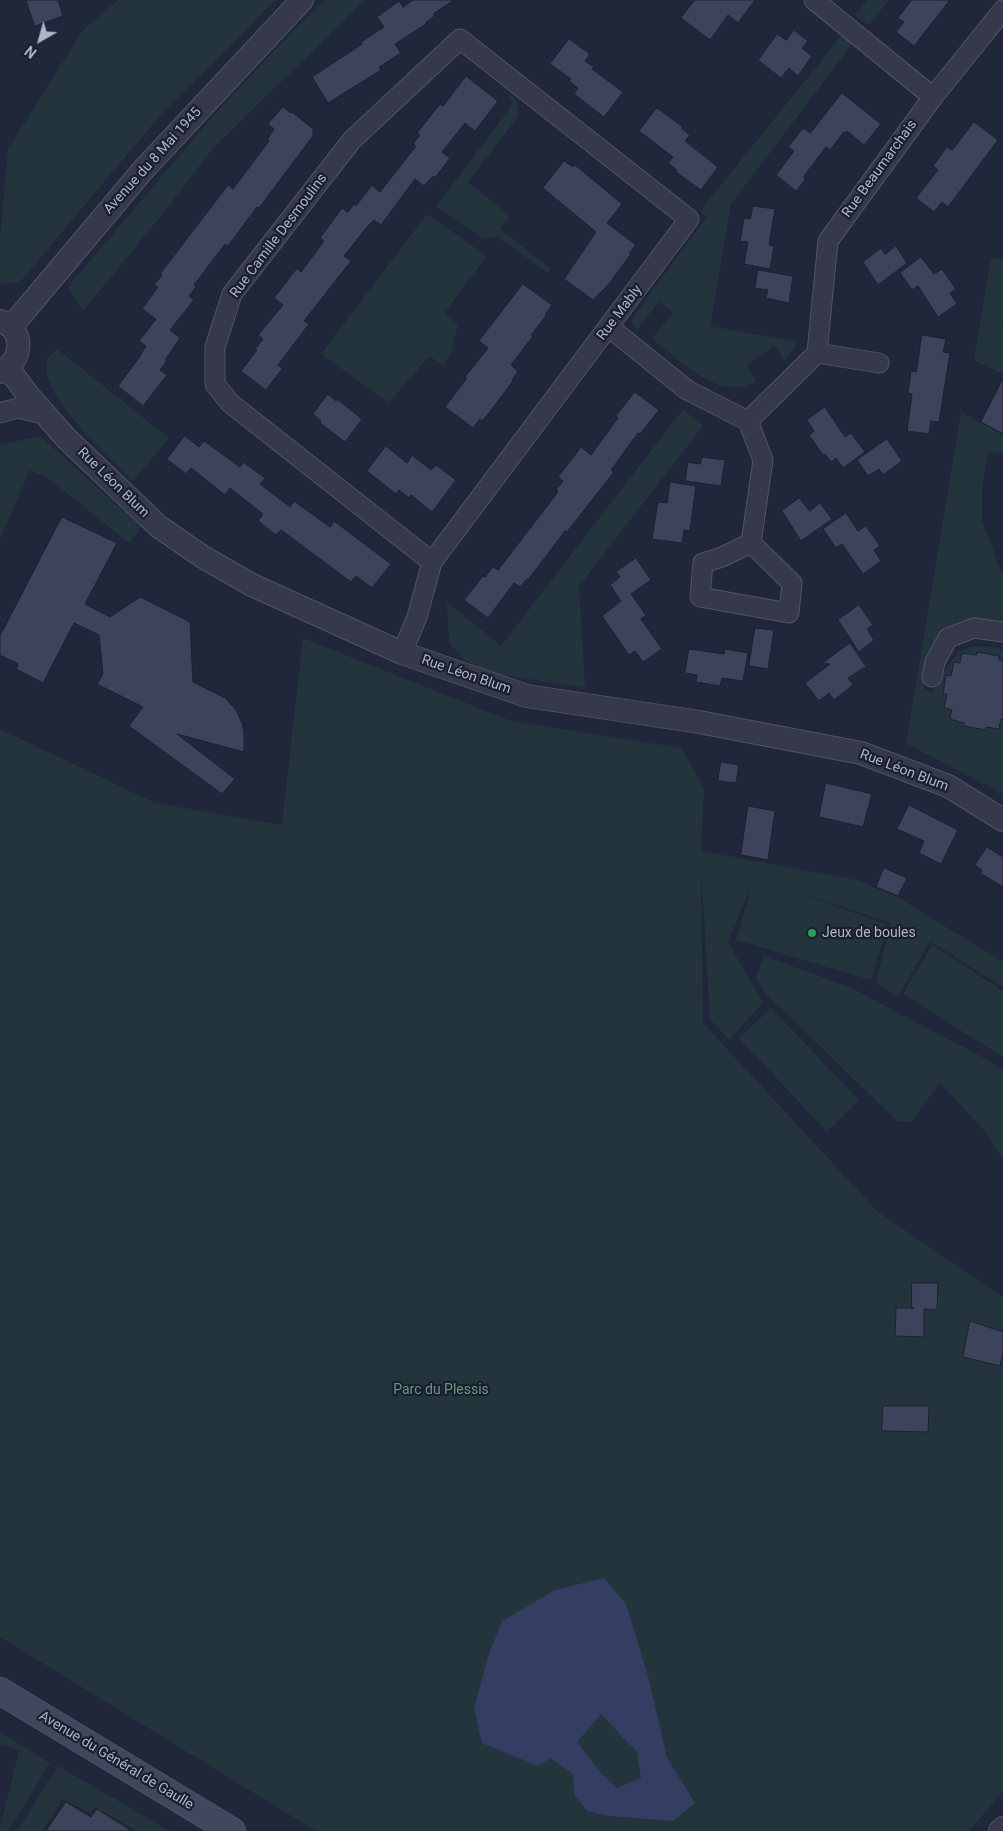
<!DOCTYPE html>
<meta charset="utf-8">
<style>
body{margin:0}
#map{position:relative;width:1003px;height:1831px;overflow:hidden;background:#21273b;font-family:Roboto,sans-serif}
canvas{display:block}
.north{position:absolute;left:15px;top:15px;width:50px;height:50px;-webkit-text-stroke:4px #1a1f2f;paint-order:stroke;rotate:218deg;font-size:14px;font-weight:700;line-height:20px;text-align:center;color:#b0b4c7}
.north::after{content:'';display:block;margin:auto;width:18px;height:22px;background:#b0b4c7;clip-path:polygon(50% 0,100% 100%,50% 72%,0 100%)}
</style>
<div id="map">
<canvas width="1003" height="1831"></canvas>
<div class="north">N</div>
</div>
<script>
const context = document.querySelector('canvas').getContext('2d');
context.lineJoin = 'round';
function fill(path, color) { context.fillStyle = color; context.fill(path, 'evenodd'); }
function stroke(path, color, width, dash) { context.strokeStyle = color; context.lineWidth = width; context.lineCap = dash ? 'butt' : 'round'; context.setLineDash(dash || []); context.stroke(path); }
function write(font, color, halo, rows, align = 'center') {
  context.font = font + ' Roboto,sans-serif'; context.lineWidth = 4.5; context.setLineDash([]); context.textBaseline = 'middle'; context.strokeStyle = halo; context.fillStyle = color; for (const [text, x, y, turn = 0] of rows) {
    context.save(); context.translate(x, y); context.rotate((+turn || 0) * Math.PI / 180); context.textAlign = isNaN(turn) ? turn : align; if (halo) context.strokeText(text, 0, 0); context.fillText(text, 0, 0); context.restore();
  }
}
fill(new Path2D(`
 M118,0H276L164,111L20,282L0,284V238L8,149L83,30Z
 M325,0H365L214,147L161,216L83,311L68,287L213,116L291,33Z
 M867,0H889L869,25L855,15Z
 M842,35L853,43L731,204L710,326L798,342L785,361L774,346L746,365L757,382C751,384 744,387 738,387C709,391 674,356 652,339L673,313L659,301L637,330L631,322L643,303L707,217L700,211Z
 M508,93C517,99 520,106 518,117L468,182L510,216L500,229L551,269L548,273L498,237L483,239L436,206L509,110L512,102Z
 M427,214L487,256L444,313L458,325L451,354L443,365L429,356L389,403L321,354Z
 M991,258L1003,260V323L1001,324L1003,329V374L974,360Z
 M57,349L169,438L133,481C108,455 55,410 47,374C46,370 47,364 47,359Z
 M683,409L703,426L579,586L585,688L491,673L464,660L449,642L447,602L501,646Z
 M961,412L1003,435V454L988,451L982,488V521L1003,576V625L968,624L929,662L924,688L933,693L938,679L958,652L974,646L998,648L1003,650V794L906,743Z
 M40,436L141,527L129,543L48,478L30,470L0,539V445Z
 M303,638L511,721L682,748L704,789L701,851L857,880L899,898L1003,962V987L930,941L898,997L876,983L891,923L790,890L888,925L871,980L736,940L752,885L728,942L763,1003L729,1040L710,1019L701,865L703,1023L878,1212L1003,1297V1791L969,1831H316L0,1637V729L155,803L282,825Z
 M932,945L1003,991V1057L903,994Z
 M764,956L849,987L986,1059L1003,1071V1160L984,1130L940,1083L911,1122L897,1121L764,992L756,977Z
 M771,1008L859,1100L827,1132L739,1038Z
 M0,1732L50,1763L8,1831H0V1827L19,1750L0,1745Z
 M58,1766L170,1831H137L95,1807L90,1813L63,1799L42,1831H17Z`), '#23343c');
fill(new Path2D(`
 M604,1578L626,1604L649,1680L667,1758L695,1803L673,1821L610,1816L587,1811L574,1794L573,1774L551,1758L538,1766L482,1743L474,1708L489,1654L502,1621L555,1590ZM601,1714L637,1752L641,1778L617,1788L601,1773L577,1742Z`), '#343e62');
const building = new Path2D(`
 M26,0H58L63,16L35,26Z
 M413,0H454L433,14L435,16L426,22V24L395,44L401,53L379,67L381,70L328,103L312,77L362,44L361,42L384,27L377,17L399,1L403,7Z
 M695,0H755L738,23L728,15L710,40L681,18Z
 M912,0H950L914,46L896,32L904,22L898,18Z
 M794,30L808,41L802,48L812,56L798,76L789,68L781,78L758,60L777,34L786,40Z
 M569,39L590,54L585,61L594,67L592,69L623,92L604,117L574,94L578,88L569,81L571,79L550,64Z
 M466,76L498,101L475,131L465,123L442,152L450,158L435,178L433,176L424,186L415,179L381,225L374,220L367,227L344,256L351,261L304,321L309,324L278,365L282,369L266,390L241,371L257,350L255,349L263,339L258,335L283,305L274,298L297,268L301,272L324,241L320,238L342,208L348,212L354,204L356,206L372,185L380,192L416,146L413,144L420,135L417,133L440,104L443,106Z
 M842,93L881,124L864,145L847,131L845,133L844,132L830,150L826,147L804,176L805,180L796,191L776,175L794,151L788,147L803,128L810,133Z
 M283,107L291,113L292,112L313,129V136L259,208L257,207L228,246L225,244L194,285L196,287L189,296L194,300L170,330L180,338L165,360L167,361L160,370L167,375L143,406L118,386L141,355H140L146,346L139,341L156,319L142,309L158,287L154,285L162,275L160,274L228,185L233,189L269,141L267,140L274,129L268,124Z
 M657,108L683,127L682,129L690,135L685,141L718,167L701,190L676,172L677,170L668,163L673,157L639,131Z
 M974,122L998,140L948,207L942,202L934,212L916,198L938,170L933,166L941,155L947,147L952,150Z
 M564,161L573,167L575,165L622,204L607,223L636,245L629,253L631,254L608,285L593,300L564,279L596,232L543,188Z
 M753,206L775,209L769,245L774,246L770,269L744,264L748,242L740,241L744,218L750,219Z
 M896,246L907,263L878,285L863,262L881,248L885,254Z
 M921,257L934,274L942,269L956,289L950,293L957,304L938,317L918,286L912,290L900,273Z
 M758,270L793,276L789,303L766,298L768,290L755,288Z
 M523,284L552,305L545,315L546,316L531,335L533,336L511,365L518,371L512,380L513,381L489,413L482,421L480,419L473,428L445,407L467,378L465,377L488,348L479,341Z
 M922,335L946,339L943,352L950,353L939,422L931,421L929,434L907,431L912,394L908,393L911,371L916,372Z
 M1003,379V434L981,422Z
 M635,392L659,410L640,434L638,433L611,470L614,472L567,532L565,531L528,580L527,579L520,587L514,583L488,618L464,600L483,576L485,577L493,567L498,570L558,492L556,490L563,481L558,477L581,447L591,455L618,418L616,416Z
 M328,394L336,401L337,399L362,419L345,442L320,423L321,421L313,414Z
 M825,407L845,437L851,433L865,452L843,468L836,458L831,462L825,454L823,455L809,435L814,431L807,420Z
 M185,436L199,447L204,441L240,467L243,462L265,478L260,484L290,507L294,501L330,527L334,521L391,564L372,588L356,576L351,582L281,530L276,535L258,521L263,514L230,488L225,495L191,468L186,474L167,459Z
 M887,439L902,461L883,475L879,469L868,476L857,460Z
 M386,446L407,463L412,455L431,470L436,465L456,480L432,512L411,495L409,498L399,490L396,494L367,471Z
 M702,457L725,460L721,486L685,481L688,462L700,464Z
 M670,482L696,486L690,531L684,530L682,543L652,539L658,502L667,503Z
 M799,498L810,511L820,503L832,519L801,541L782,511Z
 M846,513L858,531L866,526L880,546L874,550L881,561L863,574L842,544L836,548L823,529Z
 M62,517L117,543L85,604L110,617L140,597L190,622L193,682L225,698L236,710L242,723L244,732V752L177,734L235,779L222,794L129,726L143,707L97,684L103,674L99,635L74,623L43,683L16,669L18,664L0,655V636Z
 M636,558L651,580L631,594L646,615L641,619L662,649L643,662L635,651L629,655L602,616L621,601L610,585L620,577L616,572Z
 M859,605L873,625L867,629L874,640L859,652L838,620Z
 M755,628L774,630L768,669L749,666Z
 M850,643L867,668H863L848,678L853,685L834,700L829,693L819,701L805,683L830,664L823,663Z
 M689,649L724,654L725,649L748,653L743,681L722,678L720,686L696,682L697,675L685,673Z
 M977,652L999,656V660H1003V719H1001L999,729L986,727V730L964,726V723L950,719L952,710L944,708L947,694H943L946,675L951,676L954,662L960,663L962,653L976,655Z
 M721,762L739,765L736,783L718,781Z
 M826,783L872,794L863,827L819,817Z
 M909,805L958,830L941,864L919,853L924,841L897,829Z
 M748,806L775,811L768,860L741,855Z
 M987,847L1003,857V887L980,873L982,870L975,865Z
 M884,868L907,878L898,896L876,887Z
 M912,1283H938L937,1310L924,1309V1337L895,1336L896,1308H914H912Z
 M970,1321L1003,1332V1354L1000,1366L963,1357Z
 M883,1406H929L928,1432L882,1431Z
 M66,1802L91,1817L97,1809L132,1831H46Z`);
fill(building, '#3d435b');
stroke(building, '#1c2131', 1);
const minor = new Path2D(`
 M814,0L933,97
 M609,327L687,390L748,421
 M817,353L879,363
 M0,413L18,408L44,414
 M751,543L763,460L748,421L817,353L828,241L933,97L1003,10
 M751,543L792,583L789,613L700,597L703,563L722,557Z
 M402,653L417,617L432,562L689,219L460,39L352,140L232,294L215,347V384L230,403L432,562
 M932,677L935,662L948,638L974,628L1003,632`);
const tertiary = new Path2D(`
 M0,321C26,329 23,362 0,372
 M11,327L143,170L302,0
 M8,368L28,395L66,438L158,526L203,557L252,585L402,653L527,696L699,722L861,753L948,786L1003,820
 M1000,1831L1003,1828`);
const secondary = new Path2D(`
 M0,1691L232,1831`);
stroke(minor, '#505465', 21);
stroke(tertiary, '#505465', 24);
stroke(secondary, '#505465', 28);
stroke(minor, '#35394b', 19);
stroke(tertiary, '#35394b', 22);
stroke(secondary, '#43475e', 26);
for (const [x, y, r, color] of [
 [812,933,5,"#2e9e5b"]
]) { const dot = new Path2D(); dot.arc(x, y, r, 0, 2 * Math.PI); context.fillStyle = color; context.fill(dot); stroke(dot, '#1a1f2f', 2); }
write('14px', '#b0b4c7', '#1a1f2f', [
 ["Avenue du 8 Mai 1945",153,161,-48],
 ["Rue Beaumarchais",880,169,-54],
 ["Rue Camille Desmoulins",279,236,-53],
 ["Rue Mably",620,313,-53],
 ["Rue Léon Blum",113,483,44],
 ["Rue Léon Blum",466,675,19],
 ["Rue Léon Blum",904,771,21],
 ["Avenue du Général de Gaulle",116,1761,31]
]);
write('14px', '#b0b4c7', '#1a1f2f', [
 ["Jeux de boules",822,933]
], 'left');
write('14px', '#66987c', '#1a1f2f', [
 ["Parc du Plessis",441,1390]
]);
</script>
